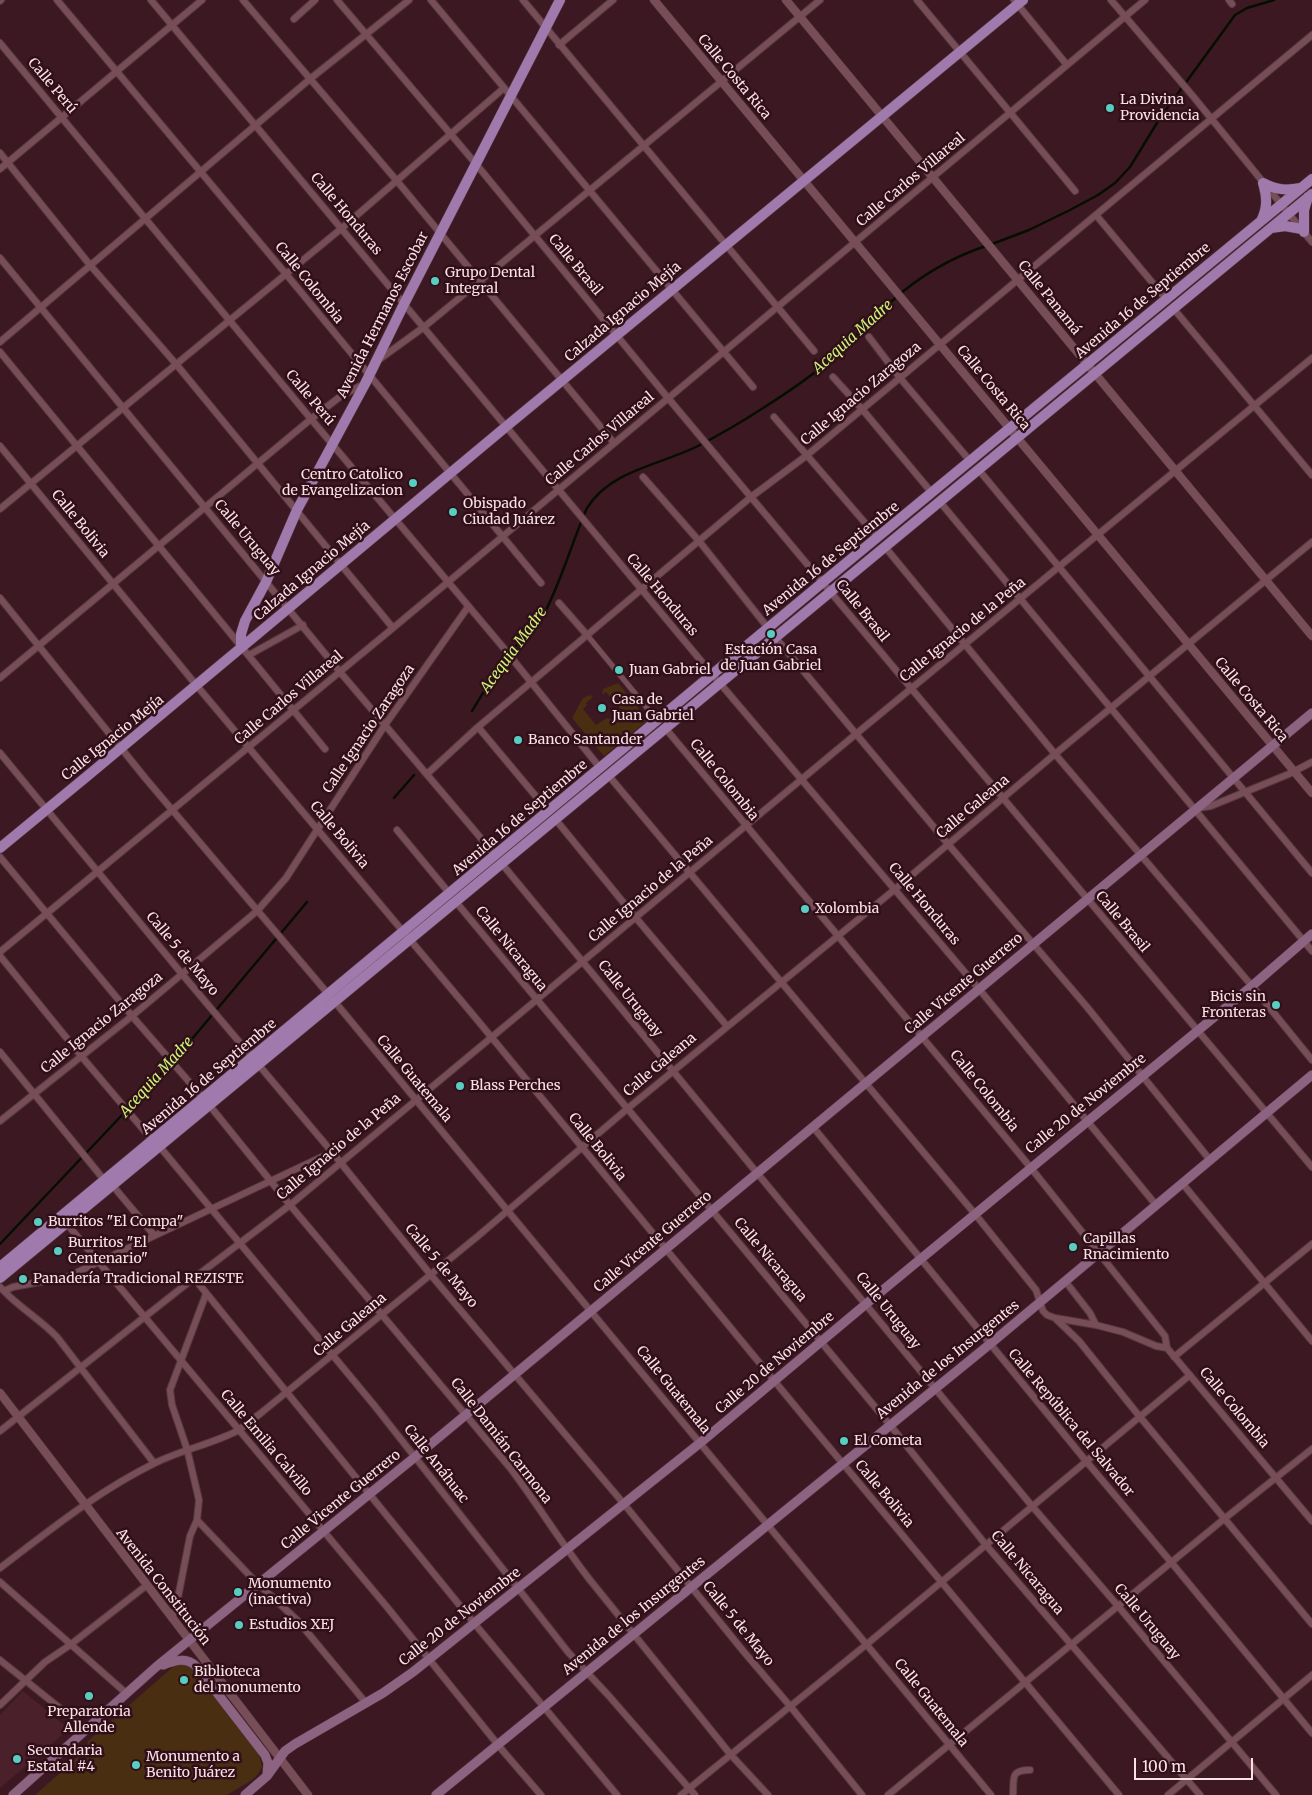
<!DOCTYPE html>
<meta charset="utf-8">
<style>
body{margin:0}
#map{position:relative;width:1312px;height:1795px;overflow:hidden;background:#3c1922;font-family:Merriweather,serif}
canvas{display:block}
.scale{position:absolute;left:1134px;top:1758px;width:119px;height:22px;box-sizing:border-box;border:2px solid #fbe2e7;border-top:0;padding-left:6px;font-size:15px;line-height:18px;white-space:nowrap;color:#fbe2e7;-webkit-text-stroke:4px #310f19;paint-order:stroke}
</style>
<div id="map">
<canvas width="1312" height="1795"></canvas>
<div class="scale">100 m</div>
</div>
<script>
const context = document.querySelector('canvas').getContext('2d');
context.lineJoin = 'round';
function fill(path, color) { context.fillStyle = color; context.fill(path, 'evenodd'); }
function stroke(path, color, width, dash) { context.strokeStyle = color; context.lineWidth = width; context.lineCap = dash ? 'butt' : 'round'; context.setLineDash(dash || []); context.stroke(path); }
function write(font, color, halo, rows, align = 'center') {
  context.font = font + ' Merriweather,serif'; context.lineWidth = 5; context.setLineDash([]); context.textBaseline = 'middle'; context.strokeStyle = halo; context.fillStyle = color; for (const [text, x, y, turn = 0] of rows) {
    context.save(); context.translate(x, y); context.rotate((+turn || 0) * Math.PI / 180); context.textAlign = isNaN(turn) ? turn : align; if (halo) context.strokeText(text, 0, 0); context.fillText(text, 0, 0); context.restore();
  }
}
fill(new Path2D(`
 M23,1691L69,1729L0,1788V1715Z`), '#4a202b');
fill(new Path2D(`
 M618,683L648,720L604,756L572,718L583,698L590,695L593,697L586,703L587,705L583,709L596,725L607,718L613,720L619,715L618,714L622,710L619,707L624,703L620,698L615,702L606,692L602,695L603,689Z
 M180,1665H187L194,1669L259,1754L262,1767L258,1774L252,1780L227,1795H35L87,1749L88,1741L173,1667Z`), '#492e11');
stroke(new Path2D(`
 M992,244L1029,230L1070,210L1098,195L1115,183L1130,167L1160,118L1235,15L1247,8L1274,0
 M472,711C485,690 498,666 515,647C525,635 537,625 545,612C562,579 572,542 587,508C611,470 660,465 698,446C719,435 740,423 760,410C787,393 814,375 837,354C856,337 873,318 892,301C918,277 952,257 986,246
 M394,798L414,775
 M0,1244L176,1058L307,902`), '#060e00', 2.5);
const pedestrian = new Path2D(`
 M587,635L657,720`);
const minor = new Path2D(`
 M57,0L286,274L541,583
 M151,0L707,668L979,989L1156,1205
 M243,0L397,181L614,443
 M337,0L476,164L668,398L1312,1167
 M431,0L753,387
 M523,0L814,351
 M917,0L1075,191
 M1014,0L1067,65
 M1111,0L1192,95L1312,242
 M1229,0L1232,4
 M0,1L1,0
 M294,19L315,0
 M0,43L311,419L502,646L601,769
 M559,45L613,0
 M0,153L90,265L176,364L393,628
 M0,169L202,0
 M1096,215L1166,299
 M0,258L340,672L496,856
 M1173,308L1312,475
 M869,337L900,378L971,462
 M0,342L310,79L409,0
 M0,352L325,749
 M377,361L424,327L480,281L820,0
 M833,377L862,409L932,493
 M774,417L878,538
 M0,446L197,686L474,1016L809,1423L1119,1795
 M978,469L1312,873
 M643,477L699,541L768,628
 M940,502L1312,951
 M0,509L342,228L504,88
 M885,547L1055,754L1252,986L1312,1060
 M0,598L146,779L329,995
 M559,603L587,635
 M775,637L948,844L1087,1007L1210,1160
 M249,655L303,625
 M0,678L311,419L341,396L364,384
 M478,727L549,812
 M666,729L1031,1168L1165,1336L1167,1348L1312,1521
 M0,753L182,974L332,1152L430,1274L624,1504L744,1652L790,1706L862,1795
 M427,774L478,727L751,497L806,456L1312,35
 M609,776L975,1214L1036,1290L1043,1311L1047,1315L1055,1318L1096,1325L1123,1332L1156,1346L1167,1348
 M1199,808L1211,806L1289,774L1312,762
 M556,820L636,918L727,1026
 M397,830L450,894
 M0,857L132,1016L204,1099
 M502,864L1032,1506L1118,1606L1276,1795
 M456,902L890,1425L986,1545L1200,1795
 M0,952L393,628L1145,0
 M0,956L82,1057L153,1141
 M335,1002L991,1795
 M0,1052L105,1181
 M210,1106L290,1205L511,1469C538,1505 562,1544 590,1580L731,1755L768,1795
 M0,1121L132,1016L257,911L286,878L385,725L468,607
 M813,1127L1086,1461L1171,1562L1312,1733
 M160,1147L374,1405L568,1652L609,1696L695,1795
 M1182,1183L1312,1341
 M113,1186L154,1235
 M67,1224L387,1607L503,1751L541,1795
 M194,1278L474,1623L617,1795
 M1065,1281L1090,1313L1096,1325
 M0,1287L4,1291L13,1287L67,1277L332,1152
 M4,1291C20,1308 41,1320 57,1337L154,1463
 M1056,1319L1079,1341L1140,1417L1312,1624
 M1174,1357L1312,1244
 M0,1431L194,1278L290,1205L856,734L1312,358
 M197,1520L252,1578L298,1621L366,1703
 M0,1568C50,1530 98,1491 155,1463C181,1450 212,1444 237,1431C245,1426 253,1419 261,1413L478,1236L627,1109L894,890L1055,754L1312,542
 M0,1582L126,1693
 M172,1618L176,1608L190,1536L197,1520L199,1500L187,1449L172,1405L170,1390L206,1294
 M0,1660L86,1729
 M0,1705L45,1662L70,1645L147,1585
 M681,1795L867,1644L1190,1375
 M888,1795L1224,1519L1312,1449
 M1013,1795C1014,1778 1010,1770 1030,1770
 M1168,1795L1312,1675`);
const tertiary = new Path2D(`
 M654,0L1312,793
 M786,0L1312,636
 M0,1393L308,1795`);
const secondary = new Path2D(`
 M163,1665C176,1660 187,1657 197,1667L265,1755L268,1763L267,1776
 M13,1795L156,1667L415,1457L1312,713
 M245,1795L267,1776L285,1751L295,1744L383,1693L413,1672L700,1443L866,1304L1252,986L1312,934
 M436,1795L990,1344L1312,1075`);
const primary = new Path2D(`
 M1263,183C1276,190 1287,191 1301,188
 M1261,221C1268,208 1267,197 1263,183
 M1271,228L1285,226L1302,229
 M1304,232V210L1308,197
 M241,647V634L245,621L266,582L297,510L365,384L404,304L560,0
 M0,848C170,708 339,567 508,425C679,283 852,143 1023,0
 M0,1267L834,573L1312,179
 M0,1278L1312,194`);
stroke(pedestrian, '#553941', 6);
stroke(minor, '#553941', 8);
stroke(tertiary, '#553941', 9);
stroke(secondary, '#553941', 10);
stroke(primary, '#553941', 11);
stroke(pedestrian, '#774e57', 5);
stroke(minor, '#774e57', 6);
stroke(tertiary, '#774e57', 8);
stroke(secondary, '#8c6482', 9);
stroke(primary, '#a07aac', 10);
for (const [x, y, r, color] of [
 [1110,108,5,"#57cec1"],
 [435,281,5,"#57cec1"],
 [413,483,5,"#57cec1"],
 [453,512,5,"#57cec1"],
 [771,634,5,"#57cec1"],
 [619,670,5,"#57cec1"],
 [602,708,5,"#57cec1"],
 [518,740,5,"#57cec1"],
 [805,909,5,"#57cec1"],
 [1276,1005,5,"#57cec1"],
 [460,1086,5,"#57cec1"],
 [38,1222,5,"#57cec1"],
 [1073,1247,5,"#57cec1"],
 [58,1251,5,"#57cec1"],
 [23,1279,5,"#57cec1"],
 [844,1441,5,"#57cec1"],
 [238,1592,5,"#57cec1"],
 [239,1625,5,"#57cec1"],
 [184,1680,5,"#57cec1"],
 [89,1696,5,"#57cec1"],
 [17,1759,5,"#57cec1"],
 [136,1765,5,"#57cec1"]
]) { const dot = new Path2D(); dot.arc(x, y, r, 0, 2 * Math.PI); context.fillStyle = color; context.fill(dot); stroke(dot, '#310f19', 2); }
write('14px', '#fbe2e7', '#310f19', [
 ["Calle Costa Rica",734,77,50],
 ["Calle Perú",52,86,50],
 ["Calle Carlos Villareal",911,180,-40],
 ["Calle Honduras",346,214,50],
 ["Calle Brasil",575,265,50],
 ["Calle Colombia",309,283,51],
 ["Calle Panamá",1049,298,51],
 ["Avenida 16 de Septiembre",1143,301,-40],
 ["Calzada Ignacio Mejía",623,312,-40],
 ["Avenida Hermanos Escobar",383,315,-63],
 ["Calle Costa Rica",993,388,50],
 ["Calle Ignacio Zaragoza",861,394,-40],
 ["Calle Perú",310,398,50],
 ["Calle Carlos Villareal",600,439,-40],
 ["Calle Bolivia",80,524,51],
 ["Calle Uruguay",247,538,50],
 ["Avenida 16 de Septiembre",831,559,-39],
 ["Calzada Ignacio Mejía",312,571,-40],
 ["Calle Honduras",662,595,50],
 ["Calle Brasil",862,611,51],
 ["Calle Ignacio de la Peña",963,630,-39],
 ["Calle Carlos Villareal",289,698,-40],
 ["Calle Costa Rica",1251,700,50],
 ["Calle Ignacio Zaragoza",369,729,-56],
 ["Calle Ignacio Mejía",113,738,-39],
 ["Calle Colombia",724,780,51],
 ["Calle Galeana",973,807,-40],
 ["Avenida 16 de Septiembre",520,818,-40],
 ["Calle Bolivia",339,835,50],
 ["Calle Ignacio de la Peña",651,889,-40],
 ["Calle Honduras",924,904,50],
 ["Calle Brasil",1122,922,50],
 ["Calle Nicaragua",511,949,51],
 ["Calle 5 de Mayo",182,954,50],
 ["Calle Vicente Guerrero",964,984,-40],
 ["Calle Uruguay",630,999,51],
 ["Calle Ignacio Zaragoza",102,1023,-39],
 ["Calle Galeana",660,1065,-40],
 ["Avenida 16 de Septiembre",209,1077,-40],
 ["Calle Guatemala",414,1079,50],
 ["Calle Colombia",984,1091,51],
 ["Calle 20 de Noviembre",1086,1104,-39],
 ["Calle Ignacio de la Peña",339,1147,-40],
 ["Calle Bolivia",597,1147,51],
 ["Calle Vicente Guerrero",653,1242,-40],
 ["Calle Nicaragua",770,1260,50],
 ["Calle 5 de Mayo",441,1266,50],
 ["Calle Uruguay",888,1311,51],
 ["Calle Galeana",350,1325,-40],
 ["Avenida de los Insurgentes",948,1360,-39],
 ["Calle 20 de Noviembre",775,1363,-40],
 ["Calle Guatemala",673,1390,51],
 ["Calle Colombia",1234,1408,50],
 ["Calle República del Salvador",1071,1423,50],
 ["Calle Damián Carmona",501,1441,52],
 ["Calle Emilia Calvillo",266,1443,50],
 ["Calle Anáhuac",436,1464,52],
 ["Calle Bolivia",884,1494,50],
 ["Calle Vicente Guerrero",341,1500,-39],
 ["Calle Nicaragua",1027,1573,50],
 ["Avenida Constitución",163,1587,52],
 ["Avenida de los Insurgentes",634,1616,-39],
 ["Calle 20 de Noviembre",460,1617,-38],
 ["Calle Uruguay",1147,1622,50],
 ["Calle 5 de Mayo",738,1624,51],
 ["Calle Guatemala",931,1703,51]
]);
write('14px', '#fbe2e7', '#310f19', [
 ["La Divina",1120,100],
 ["Providencia",1120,116],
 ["Grupo Dental",445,273],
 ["Integral",445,289],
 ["Centro Catolico",403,475,"right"],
 ["de Evangelizacion",403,491,"right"],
 ["Obispado",463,504],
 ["Ciudad Juárez",463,520],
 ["Estación Casa",771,650,"center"],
 ["de Juan Gabriel",771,666,"center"],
 ["Juan Gabriel",629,670],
 ["Casa de",612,700],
 ["Juan Gabriel",612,716],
 ["Banco Santander",528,740],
 ["Xolombia",815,909],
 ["Bicis sin",1266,997,"right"],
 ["Fronteras",1266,1013,"right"],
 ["Blass Perches",470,1086],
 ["Burritos \"El Compa\"",48,1222],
 ["Capillas",1083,1239],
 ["Rnacimiento",1083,1255],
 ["Burritos \"El",68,1243],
 ["Centenario\"",68,1259],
 ["Panadería Tradicional REZISTE",33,1279],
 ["El Cometa",854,1441],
 ["Monumento",248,1584],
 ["(inactiva)",248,1600],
 ["Estudios XEJ",249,1625],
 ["Biblioteca",194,1672],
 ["del monumento",194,1688],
 ["Preparatoria",89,1712,"center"],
 ["Allende",89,1728,"center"],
 ["Secundaria",27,1751],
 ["Estatal #4",27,1767],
 ["Monumento a",146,1757],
 ["Benito Juárez",146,1773]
], 'left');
write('italic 15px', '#cbf678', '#310f19', [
 ["Acequia Madre",853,337,-42],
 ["Acequia Madre",514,650,-54],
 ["Acequia Madre",157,1077,-48]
]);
</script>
